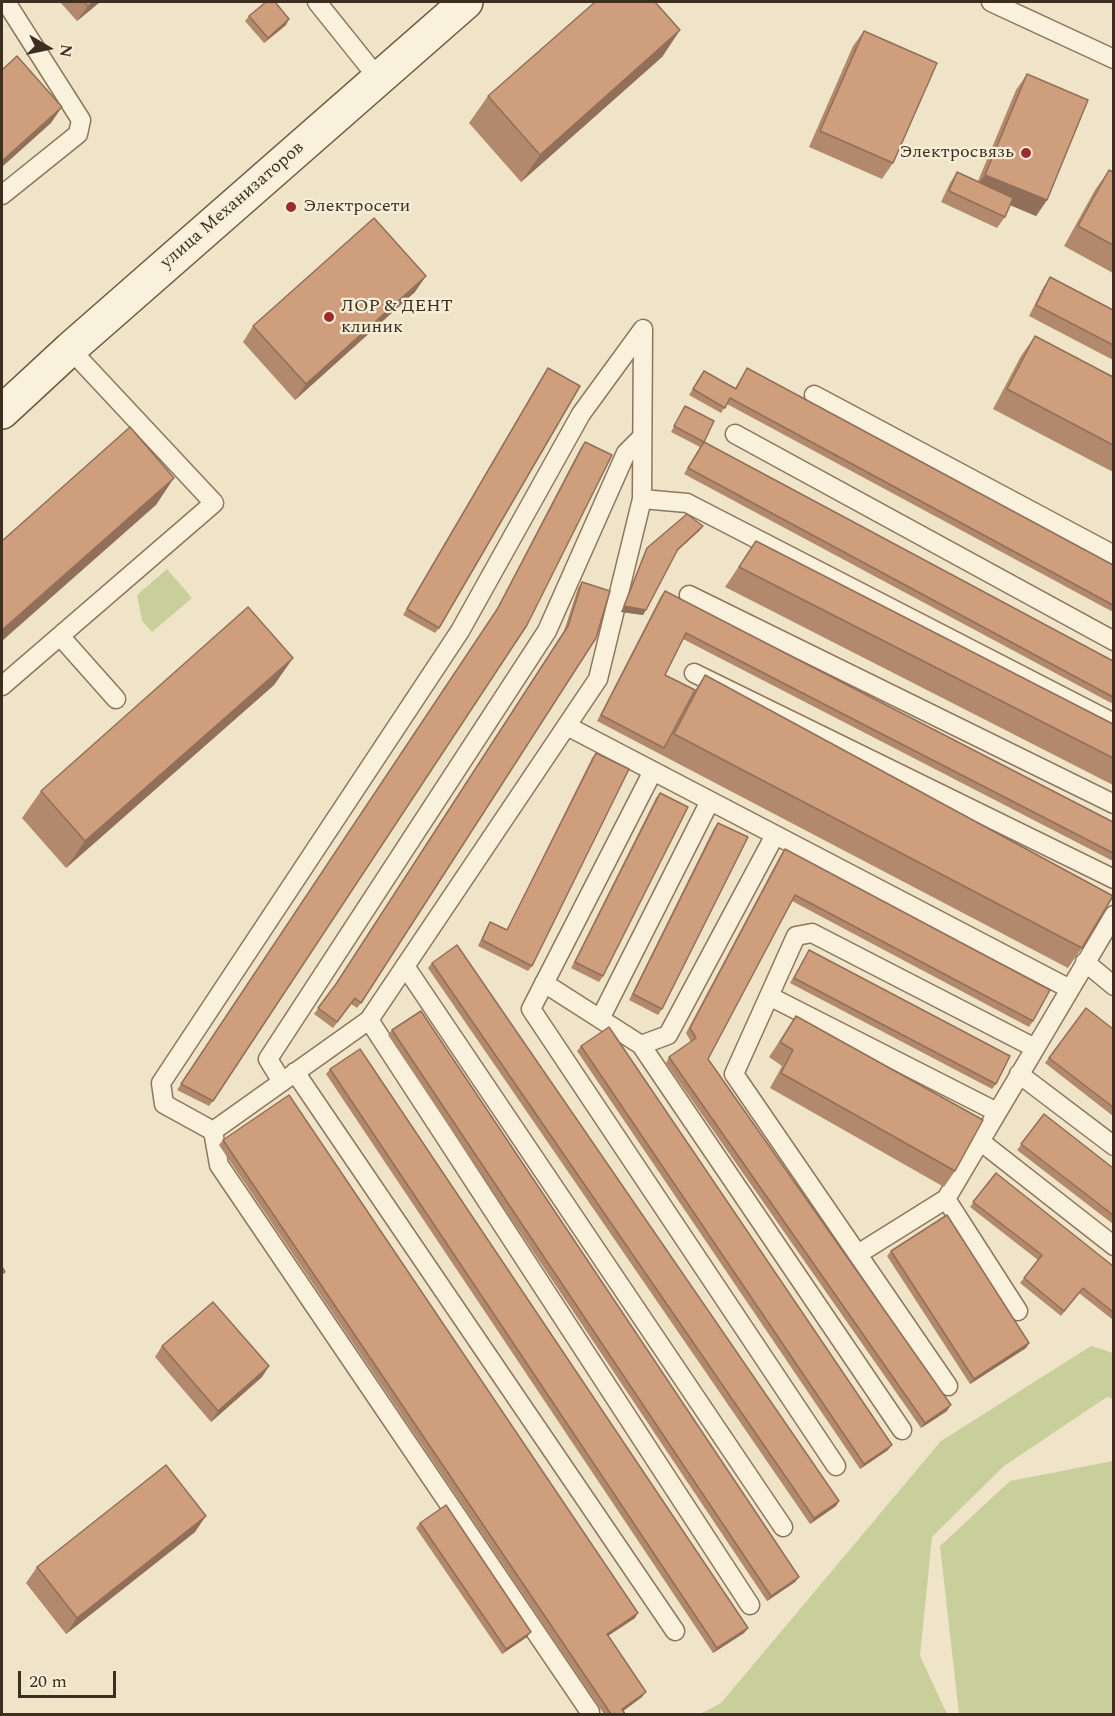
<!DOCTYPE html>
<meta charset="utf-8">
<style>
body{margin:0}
#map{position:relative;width:1115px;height:1716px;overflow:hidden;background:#f0e4c8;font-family:Spectral,serif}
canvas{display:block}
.frame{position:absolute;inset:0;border:3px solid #3d2e20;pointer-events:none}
.north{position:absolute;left:18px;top:18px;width:60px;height:60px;-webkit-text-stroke:4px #f7eed8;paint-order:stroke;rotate:99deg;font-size:16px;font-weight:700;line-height:24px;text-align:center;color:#3d2e20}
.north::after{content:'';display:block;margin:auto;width:21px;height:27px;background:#3d2e20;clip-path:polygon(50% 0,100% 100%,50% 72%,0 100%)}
.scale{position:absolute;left:18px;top:1671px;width:98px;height:27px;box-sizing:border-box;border:3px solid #3d2e20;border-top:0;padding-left:8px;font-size:18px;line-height:21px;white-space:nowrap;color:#3d2e20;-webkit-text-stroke:4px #f7eed8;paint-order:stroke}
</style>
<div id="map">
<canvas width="1115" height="1716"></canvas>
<div class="frame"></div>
<div class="north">N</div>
<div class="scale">20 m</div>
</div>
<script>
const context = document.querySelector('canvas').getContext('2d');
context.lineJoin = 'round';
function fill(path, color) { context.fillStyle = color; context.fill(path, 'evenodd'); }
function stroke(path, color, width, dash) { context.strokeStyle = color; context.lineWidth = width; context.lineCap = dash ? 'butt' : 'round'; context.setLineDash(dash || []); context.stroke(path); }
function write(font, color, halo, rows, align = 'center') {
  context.font = font + ' Spectral,serif'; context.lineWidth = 4.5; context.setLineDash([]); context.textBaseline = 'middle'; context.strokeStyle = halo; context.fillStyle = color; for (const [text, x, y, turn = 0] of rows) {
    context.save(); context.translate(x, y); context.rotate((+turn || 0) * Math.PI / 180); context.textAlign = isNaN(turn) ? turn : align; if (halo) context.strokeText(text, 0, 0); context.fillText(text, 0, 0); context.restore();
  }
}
fill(new Path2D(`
 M167,569L192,598L152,632L142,621L137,595Z
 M1091,1346L1113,1353V1399L1107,1397L1004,1466L932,1537L920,1656L947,1714H700L721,1703L941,1441Z
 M1113,1461V1714H959L940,1546L1010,1481Z`), '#c9cf9b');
const service = new Path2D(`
 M317,2L378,78
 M991,2L1114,59
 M2,195L78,134L81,120L6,2
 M643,329L642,499L598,679L369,1020L213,1131L164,1104L161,1083L460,631L581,414Z
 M814,395L1114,555
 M735,434L1114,641
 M642,499L687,503L1114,723
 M689,595L1114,804
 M60,636L116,699
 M694,673L1114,879
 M2,686L214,503L70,349
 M567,726L1070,989
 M653,771L531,1009L836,1466
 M1085,962L1114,986
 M405,966L783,1527
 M544,983L641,1045L902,1430
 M769,996L997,1112
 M600,1019L710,801
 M369,1020L750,1605
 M641,1045L668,1035L775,835
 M295,1072L675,1631
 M1019,1074L1114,1146
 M282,1082L268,1059L547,631L626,453L642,437
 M213,1131L219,1165L590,1712
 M980,1141L1114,1246
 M946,1199L1018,1311
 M858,1254L946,1199L1114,915
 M948,1386L734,1074L796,936L812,933L1035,1048`);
const secondary = new Path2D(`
 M2,412L70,349L466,2`);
stroke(service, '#8d765c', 21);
stroke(secondary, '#6f573f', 36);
stroke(service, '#faf1dc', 18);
stroke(secondary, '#faf1dc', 33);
fill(new Path2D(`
 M60,2H100L77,21Z
 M249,16L286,25L264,43L245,21Z
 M680,30L662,57L521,182L469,123L488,96Z
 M864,31L893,163L882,179L809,147L853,46Z
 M1027,74L1047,200L1036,216L1010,205L1005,217L997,228L941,202L950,183L957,172L978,181L1016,90Z
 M1109,170L1113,172V273L1064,246L1095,190Z
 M1050,277L1113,310V360L1029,316L1043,288Z
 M415,292L295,400L243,342L253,326Z
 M1035,336L1113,377V472L993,409L1021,356Z
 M548,368L439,628L435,633L403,615Z
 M747,368L1113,565V612L727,404L721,413L689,395L704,371L735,388Z
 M685,406L704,442L1113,661V704L684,474L700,447L671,432Z
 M585,442L612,455L213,1101L209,1106L177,1090L494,614L581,447Z
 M703,526L699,531L676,552L643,615L621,612L644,554L647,548Z
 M756,541L1113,724V785L725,587Z
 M582,582L610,591L361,1003L357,1008L351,1004L333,1028L314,1014L334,987L564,631L578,588Z
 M665,591L1113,822V861L683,639L665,675L695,690L705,675L1082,948L1068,968L597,721L661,596Z
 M293,658L274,685L66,868L22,818L41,791Z
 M596,753L532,966L528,971L478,946L487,927L490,922L507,930L592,758Z
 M660,793L603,976L599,982L571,968L656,798Z
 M718,823L662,1009L658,1015L629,1000L714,828Z
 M785,849L1033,1021L1029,1027L792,901L708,1059L947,1411L921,1428L666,1063L669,1057L691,1042L686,1033L781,854Z
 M809,950L996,1084L992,1089L790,983Z
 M432,963L839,1501L836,1506L810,1524L428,968Z
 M1086,1008L1113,1029V1116L1045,1063Z
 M796,1016L955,1171L944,1187L770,1088L782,1066L769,1057Z
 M392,1030L799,1577L795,1582L767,1601L388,1035Z
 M581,1046L888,1450L860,1469L577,1051Z
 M330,1069L748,1628L744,1633L713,1653L326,1074Z
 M1044,1114L1113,1168V1224L1017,1150Z
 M223,1140L635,1618L608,1636L642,1697L623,1711L625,1714H604L219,1145Z
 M996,1173L1113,1266V1320L1079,1293L1061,1316L1020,1283L1038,1260L970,1207Z
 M891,1251L1029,1343L1026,1348L970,1384L887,1256Z
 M162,1346L269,1366L262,1377L211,1422L155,1357Z
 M420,1523L527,1637L502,1654L416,1528Z
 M195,1532L66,1634L26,1583L37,1567Z`), '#b2896c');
fill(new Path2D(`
 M93,2H100L77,21L88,6Z
 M289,19L286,25L264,43L268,38Z
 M680,30L662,57L521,182L540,155Z
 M62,107L51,123L2,167V161Z
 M985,175L1047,200L1036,216L974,190Z
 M426,276L415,292L295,400L306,384Z
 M174,478L156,505L2,641V630Z
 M703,526L699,531L674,554L678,549Z
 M624,606L646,610L643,615L621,612Z
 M293,658L274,685L66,868L85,841Z
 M1029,1343L1026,1348L970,1384L974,1379Z
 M269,1366L262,1377L211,1422L218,1411Z
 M951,1405L947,1411L921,1428L925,1423Z
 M892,1445L888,1450L860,1469L864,1464Z
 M839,1501L836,1506L810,1524L814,1518Z
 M206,1516L195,1532L66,1634L77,1618Z
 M799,1577L795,1582L767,1601L771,1596Z
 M638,1613L635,1618L603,1639L607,1634Z
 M748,1628L744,1633L713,1653L717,1648Z
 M531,1632L527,1637L502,1654L506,1649Z
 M646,1692L642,1697L619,1714L622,1709Z`), '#916f58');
const building = new Path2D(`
 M84,2H93L88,6Z
 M266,2H275L289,19L268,38L249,16Z
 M595,2H655L680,30L540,155L488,96Z
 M864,31L937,63L893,163L820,131Z
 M17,56L62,107L2,161V70Z
 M1027,74L1088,100L1047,200L985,175Z
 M1109,170L1113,172V245L1078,226Z
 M957,172L1013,198L1005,217L949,191Z
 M374,218L426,276L306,384L253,326Z
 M1050,277L1113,310V345L1036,305Z
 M1035,336L1113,377V445L1007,389Z
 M548,368L580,386L439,628L407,609Z
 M747,368L1113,565V605L730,398L725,408L693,389L704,371L736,389Z
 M685,406L714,421L704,442L674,426Z
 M130,427L174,478L2,630V541Z
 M585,442L612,455L527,625L213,1101L181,1084L498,608Z
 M704,442L1113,661V697L688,468Z
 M687,514L703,526L678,549L646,610L624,606L647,548Z
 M756,541L1113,724V758L739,567Z
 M582,582L610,591L596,638L361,1003L355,998L337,1022L318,1008L336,984L568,626Z
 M665,591L1113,822V853L686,633L665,675L695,690L664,748L601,715Z
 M248,607L293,658L85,841L41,791Z
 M705,675L1113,896L1082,948L674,734Z
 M596,753L629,769L532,966L482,940L490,922L507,930Z
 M660,793L688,807L603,976L575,962Z
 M718,823L748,837L662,1009L633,994Z
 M785,849L1050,990L1033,1021L795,895L708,1059L951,1405L925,1423L669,1057L696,1038L690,1028Z
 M457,945L839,1501L814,1518L432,963Z
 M809,950L1010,1056L996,1084L794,978Z
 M1086,1008L1113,1029V1107L1049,1058Z
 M421,1011L799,1577L771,1596L392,1030Z
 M796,1016L983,1120L955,1171L781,1073L793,1050L780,1042Z
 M609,1027L892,1445L864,1464L581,1046Z
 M360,1049L748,1628L717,1648L330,1069Z
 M289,1095L638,1613L607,1634L646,1692L622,1709L625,1714H611L223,1140Z
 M1044,1114L1113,1168V1215L1021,1144Z
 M996,1173L1113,1266V1312L1083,1288L1064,1311L1024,1278L1042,1255L973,1202Z
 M947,1215L1029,1343L974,1379L891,1251Z
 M2,1267L5,1272L2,1274Z
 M213,1302L269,1366L218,1411L162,1346Z
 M166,1465L206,1516L77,1618L37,1567Z
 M446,1505L531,1632L506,1649L420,1523Z`);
fill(building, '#cf9f7d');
stroke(building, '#916f58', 1.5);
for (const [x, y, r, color] of [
 [1026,153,6,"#9e2a2b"],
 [291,207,6,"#9e2a2b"],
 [329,317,6,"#9e2a2b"]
]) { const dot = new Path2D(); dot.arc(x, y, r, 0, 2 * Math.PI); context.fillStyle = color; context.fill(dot); stroke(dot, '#f7eed8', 2); }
write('18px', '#3d2e20', '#f7eed8', [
 ["Электросвязь",1014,153,"right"],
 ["Электросети",303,207],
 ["ЛОР & ДЕНТ",341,307],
 ["клиник",341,328]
], 'left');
write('18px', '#3d2e20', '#f7eed8', [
 ["улица Механизаторов",233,206,-41]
]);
</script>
